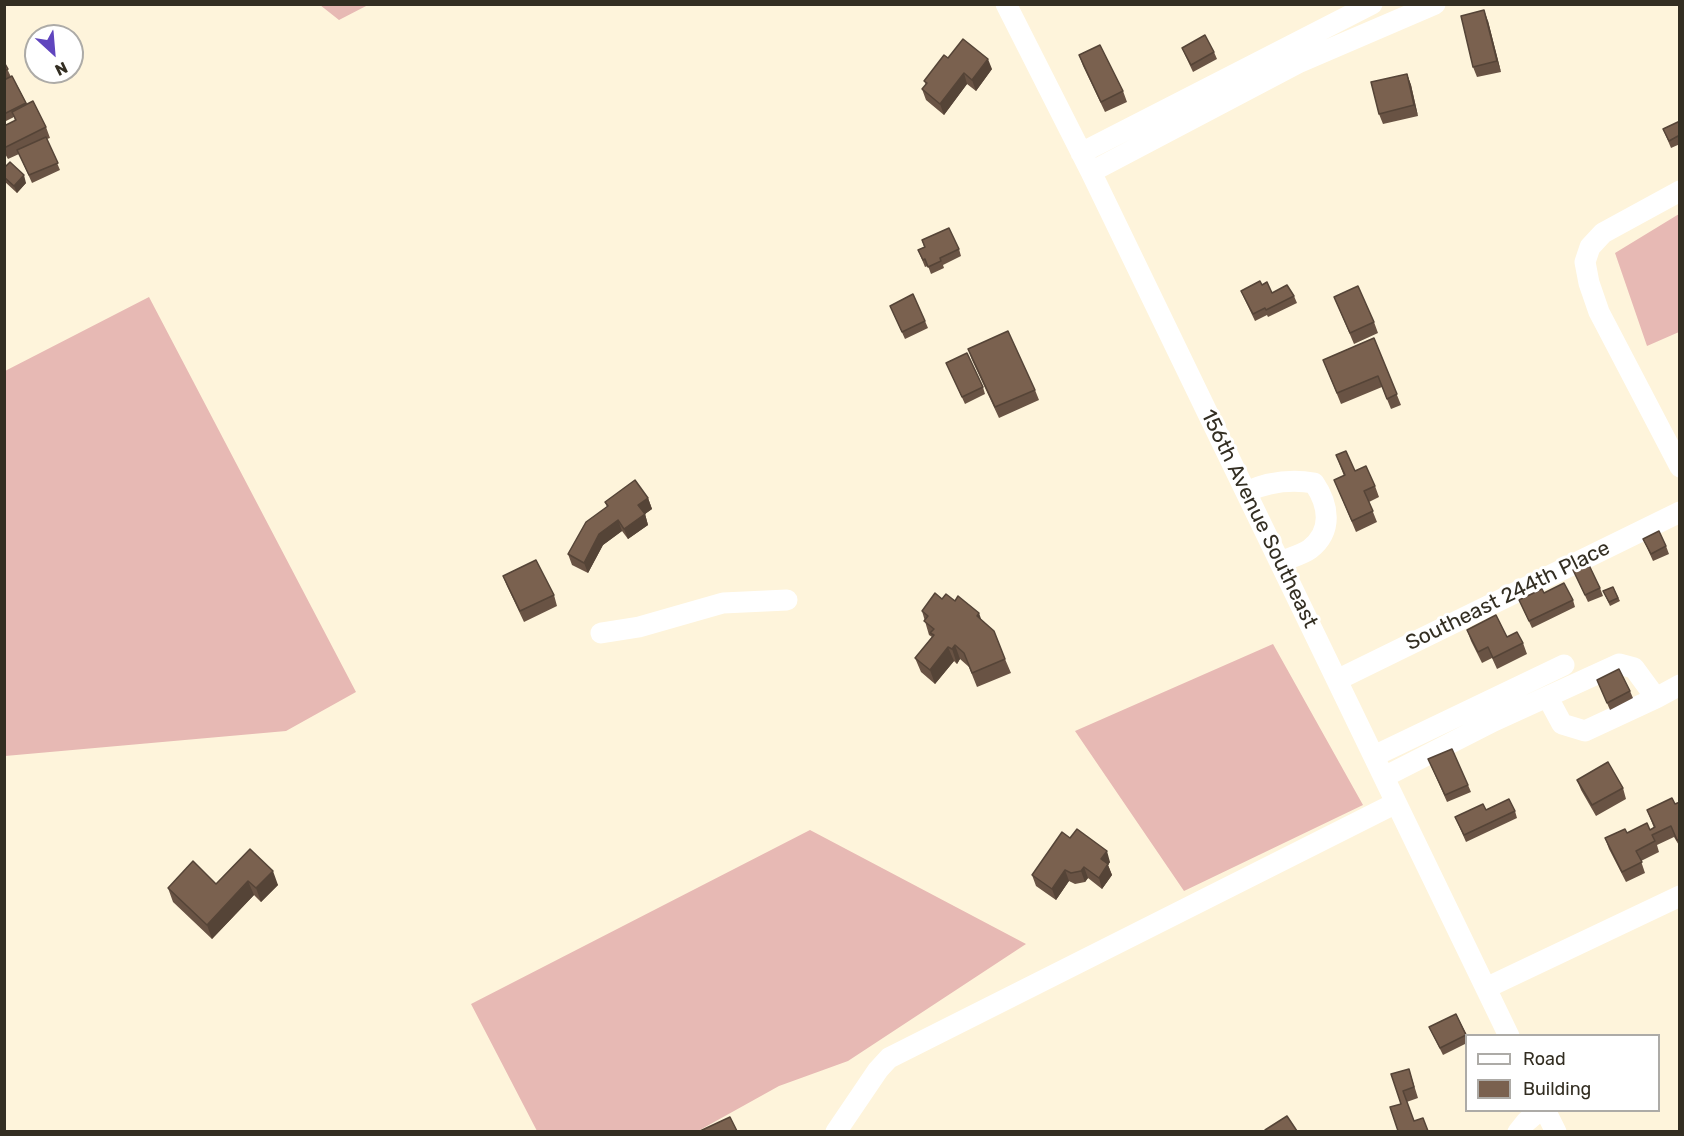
<!DOCTYPE html>
<style>
body{margin:0}
#map{position:relative;width:1684px;height:1136px;overflow:hidden;background:#fef4db;font-family:Rubik,sans-serif}
canvas{display:block}
.frame{position:absolute;inset:0;border:6px solid #332e22;pointer-events:none}
.legend{position:absolute;left:1465px;top:1034px;width:195px;height:78px;box-sizing:border-box;background:#fff;border:2px solid #adaba7;margin:0;padding:8px 10px;list-style:none;font-size:18px;color:#332e22}
.legend li{display:flex;align-items:center;gap:12px;height:30px}
.legend b{width:30px;border:2px solid #adaba7}
.north{position:absolute;left:24px;top:24px;width:60px;height:60px;box-sizing:border-box;background:#fff;border:2px solid #adaba7;border-radius:50%;rotate:154deg;font-size:16px;font-weight:700;line-height:24px;text-align:center;color:#332e22}
.north::after{content:'';display:block;margin:auto;width:21px;height:27px;background:#6045be;clip-path:polygon(50% 0,100% 100%,50% 72%,0 100%)}
</style>
<div id="map">
<canvas width="1684" height="1136"></canvas>
<div class="frame"></div>
<ul class="legend">
<li><b style="height:8px;background:#fff"></b>Road</li>
<li><b style="height:16px;background:#7a614f"></b>Building</li>
</ul>
<div class="north">N</div>
</div>
<script>
const context = document.querySelector('canvas').getContext('2d');
context.lineJoin = 'round';
function fill(path, color) { context.fillStyle = color; context.fill(path, 'evenodd'); }
function stroke(path, color, width, dash) { context.strokeStyle = color; context.lineWidth = width; context.lineCap = dash ? 'butt' : 'round'; context.setLineDash(dash || []); context.stroke(path); }
function write(font, color, halo, rows, align = 'center') {
  context.font = font + ' Rubik,sans-serif'; context.lineWidth = 6; context.setLineDash([]); context.textBaseline = 'middle'; context.strokeStyle = halo; context.fillStyle = color; for (const [text, x, y, turn = 0] of rows) {
    context.save(); context.translate(x, y); context.rotate((+turn || 0) * Math.PI / 180); context.textAlign = isNaN(turn) ? turn : align; if (halo) context.strokeText(text, 0, 0); context.fillText(text, 0, 0); context.restore();
  }
}
fill(new Path2D(`
 M320,5H368L339,20Z
 M1679,214V332L1647,346L1615,253Z
 M149,297L356,692L286,731L5,756V371Z
 M1273,644L1363,805L1184,891L1075,731Z
 M810,830L1026,944L848,1061L779,1086L698,1131H537L471,1004Z`), '#e7b9b4');
stroke(new Path2D(`
 M1006,4L1091,172L1509,1036
 M1081,153L1372,4
 M1091,172L1300,62L1435,4
 M1680,191L1603,233L1590,247L1585,262L1589,283L1599,312L1680,467
 M1246,492C1268,482 1290,479 1314,483C1329,505 1333,531 1310,549C1302,555 1289,558 1280,562
 M601,633L639,627L723,603L787,600
 M1337,680L1680,512
 M1548,698L1562,724L1585,731L1656,698
 M1374,756L1564,665
 M1384,777L1494,721L1619,664L1634,668L1656,698L1680,685
 M1486,988L1680,896
 M1545,1110L1556,1132
 M836,1132L878,1070L889,1058L1396,803
 M1518,1132L1526,1122L1540,1110`), '#fff', 21);
fill(new Path2D(`
 M1488,21L1501,72L1477,77L1473,67Z
 M1182,48L1214,52L1217,59L1193,72L1185,55Z
 M1079,55L1123,91L1127,102L1105,112L1083,66Z
 M948,58L992,69L976,91L967,84L944,115L926,100L922,89L926,85L924,81Z
 M4,62L11,77L12,76L27,104L46,127L50,138L47,139L60,170L32,183L19,154L8,159L4,152V126L15,121L14,117L4,122Z
 M1407,74L1411,85L1418,116L1383,124L1379,114Z
 M1680,121V144L1671,148L1663,129Z
 M4,168L26,183L17,193L4,181Z
 M922,240L959,249L961,256L943,265L944,268L931,274L928,266L925,267L918,250L924,247Z
 M1262,285L1272,293L1294,296L1297,303L1268,317L1267,315L1255,321L1244,298L1241,291Z
 M1334,297L1374,322L1378,333L1354,344Z
 M890,306L925,321L928,328L905,339Z
 M1374,338L1401,405L1391,409L1382,387L1341,404L1323,360Z
 M968,349L1035,390L1039,400L999,418L972,360Z
 M946,363L983,387L985,394L965,404Z
 M1336,455L1375,486L1379,497L1369,502L1377,522L1356,532L1334,480L1344,476Z
 M648,498L652,509L645,514L648,525L628,539L622,531L603,545L588,573L572,565L568,554L607,507L605,502Z
 M1643,539L1666,546L1669,554L1653,561Z
 M1573,570L1600,588L1603,596L1588,602Z
 M503,576L554,595L557,606L524,622L507,586Z
 M1613,587L1620,601L1610,606L1603,591Z
 M1544,593L1573,600L1575,607L1532,628L1519,600Z
 M942,599L982,621L1005,659L1011,673L977,687L969,667L960,659L957,664L954,661L935,684L921,672L915,658L932,637L929,635L922,611Z
 M1467,630L1507,637L1523,643L1527,654L1497,669L1492,658L1482,663L1471,641Z
 M1597,680L1630,691L1633,698L1610,710Z
 M1428,759L1468,785L1471,792L1447,802Z
 M1577,780L1623,788L1626,799L1596,816L1581,790Z
 M1680,802V847L1674,837L1657,845L1659,852L1641,861L1645,873L1626,882L1609,849L1605,838L1627,833L1650,830L1654,828L1647,810L1675,804Z
 M1486,810L1515,811L1517,818L1466,842L1455,817Z
 M1070,838L1110,862L1108,865L1112,875L1102,889L1088,878L1085,882L1075,884L1069,881L1056,900L1036,886L1032,875Z
 M250,849L278,885L261,902L254,895L212,939L173,902L168,888L216,884Z
 M1456,1014L1467,1035V1043L1443,1055L1429,1027Z
 M1409,1069L1418,1098L1401,1104L1391,1074Z`), '#695344');
fill(new Path2D(`
 M1484,10L1488,21L1501,72L1497,61Z
 M988,59L992,69L976,91L972,80Z
 M964,73L967,84L944,115L940,104Z
 M1407,74L1411,85L1418,116L1414,105Z
 M24,175L26,183L17,193L14,186Z
 M648,498L652,509L645,514L648,525L628,539L624,529L638,505Z
 M618,520L622,531L603,545L588,573L584,563L599,534Z
 M979,613L984,627L977,616Z
 M955,645L960,659L957,664L952,649Z
 M948,647L954,661L935,684L930,670Z
 M1107,851L1110,862L1108,865L1112,875L1102,889L1099,878L1101,859Z
 M1084,867L1088,878L1085,882L1081,871Z
 M1065,870L1069,881L1056,900L1052,889Z
 M273,871L278,885L261,902L256,888Z
 M248,881L254,895L212,939L207,925Z`), '#554437');
const building = new Path2D(`
 M1484,10L1497,61L1473,67L1461,16Z
 M1205,35L1214,52L1191,65L1182,48Z
 M963,39L988,59L972,80L964,73L940,104L922,89L927,83L924,81L944,55L948,58Z
 M1100,45L1123,91L1101,102L1079,55Z
 M4,62L8,69L4,71Z
 M1407,74L1414,105L1379,114L1371,82Z
 M12,76L26,103L4,114V80Z
 M33,101L46,127L4,148V126L16,120L12,112Z
 M1680,121V140L1678,136L1669,141L1663,129Z
 M46,137L58,163L29,175L17,150Z
 M10,162L24,175L14,186L4,177V168Z
 M949,228L959,249L940,258L941,261L928,267L925,259L923,260L918,250L925,247L922,240Z
 M1260,281L1262,285L1267,282L1272,293L1287,285L1294,296L1266,310L1265,308L1253,314L1241,291Z
 M1358,286L1374,322L1350,333L1334,297Z
 M913,294L925,321L902,332L890,306Z
 M1008,331L1035,390L995,407L968,349Z
 M1374,338L1397,394L1387,399L1378,376L1337,393L1323,360Z
 M967,353L983,387L962,397L946,363Z
 M1346,451L1355,471L1366,466L1375,486L1364,491L1373,511L1352,521L1334,480L1345,475L1336,455Z
 M635,480L648,498L638,505L645,514L624,529L618,520L599,534L584,563L568,554L586,522L608,506L605,502Z
 M1659,531L1666,546L1651,554L1643,539Z
 M536,560L554,595L520,611L503,576Z
 M1588,563L1600,588L1585,595L1573,570Z
 M1564,583L1573,600L1529,621L1519,600L1542,589L1544,593Z
 M1613,587L1618,598L1609,602L1603,591Z
 M935,593L942,599L946,594L955,601L958,596L979,613L977,616L994,631L1005,659L972,673L964,653L955,645L952,649L948,647L930,670L915,658L934,635L930,633L934,629L924,621L928,616L922,611Z
 M1496,615L1507,637L1517,632L1523,643L1493,658L1488,647L1478,652L1467,630Z
 M1619,669L1630,691L1607,703L1597,680Z
 M1452,749L1468,785L1445,795L1428,759Z
 M1608,762L1623,788L1592,805L1577,780Z
 M1672,798L1675,804L1680,802V839L1677,840L1671,826L1652,835L1655,841L1636,851L1642,862L1622,872L1605,838L1625,829L1627,833L1647,823L1650,830L1655,827L1647,810Z
 M1509,799L1515,811L1464,835L1455,817L1483,804L1486,810Z
 M1077,829L1107,851L1101,859L1108,864L1099,878L1084,867L1081,871L1071,873L1065,870L1052,889L1032,875L1062,832L1070,838Z
 M250,849L273,871L256,888L248,881L207,925L168,888L193,861L216,884Z
 M1456,1014L1466,1035L1440,1048L1429,1027Z
 M1409,1069L1414,1087L1403,1091L1414,1121L1423,1118L1428,1131H1398L1390,1107L1401,1104L1391,1074Z
 M1287,1116L1297,1131H1266L1265,1130Z
 M730,1117L737,1131H700Z`);
fill(building, '#7a614f');
stroke(building, '#554437', 1.5);
write('21px', '#332e22', '#fff', [
 ["156th Avenue Southeast",1259,519,64],
 ["Southeast 244th Place",1508,596,-26]
]);
</script>
